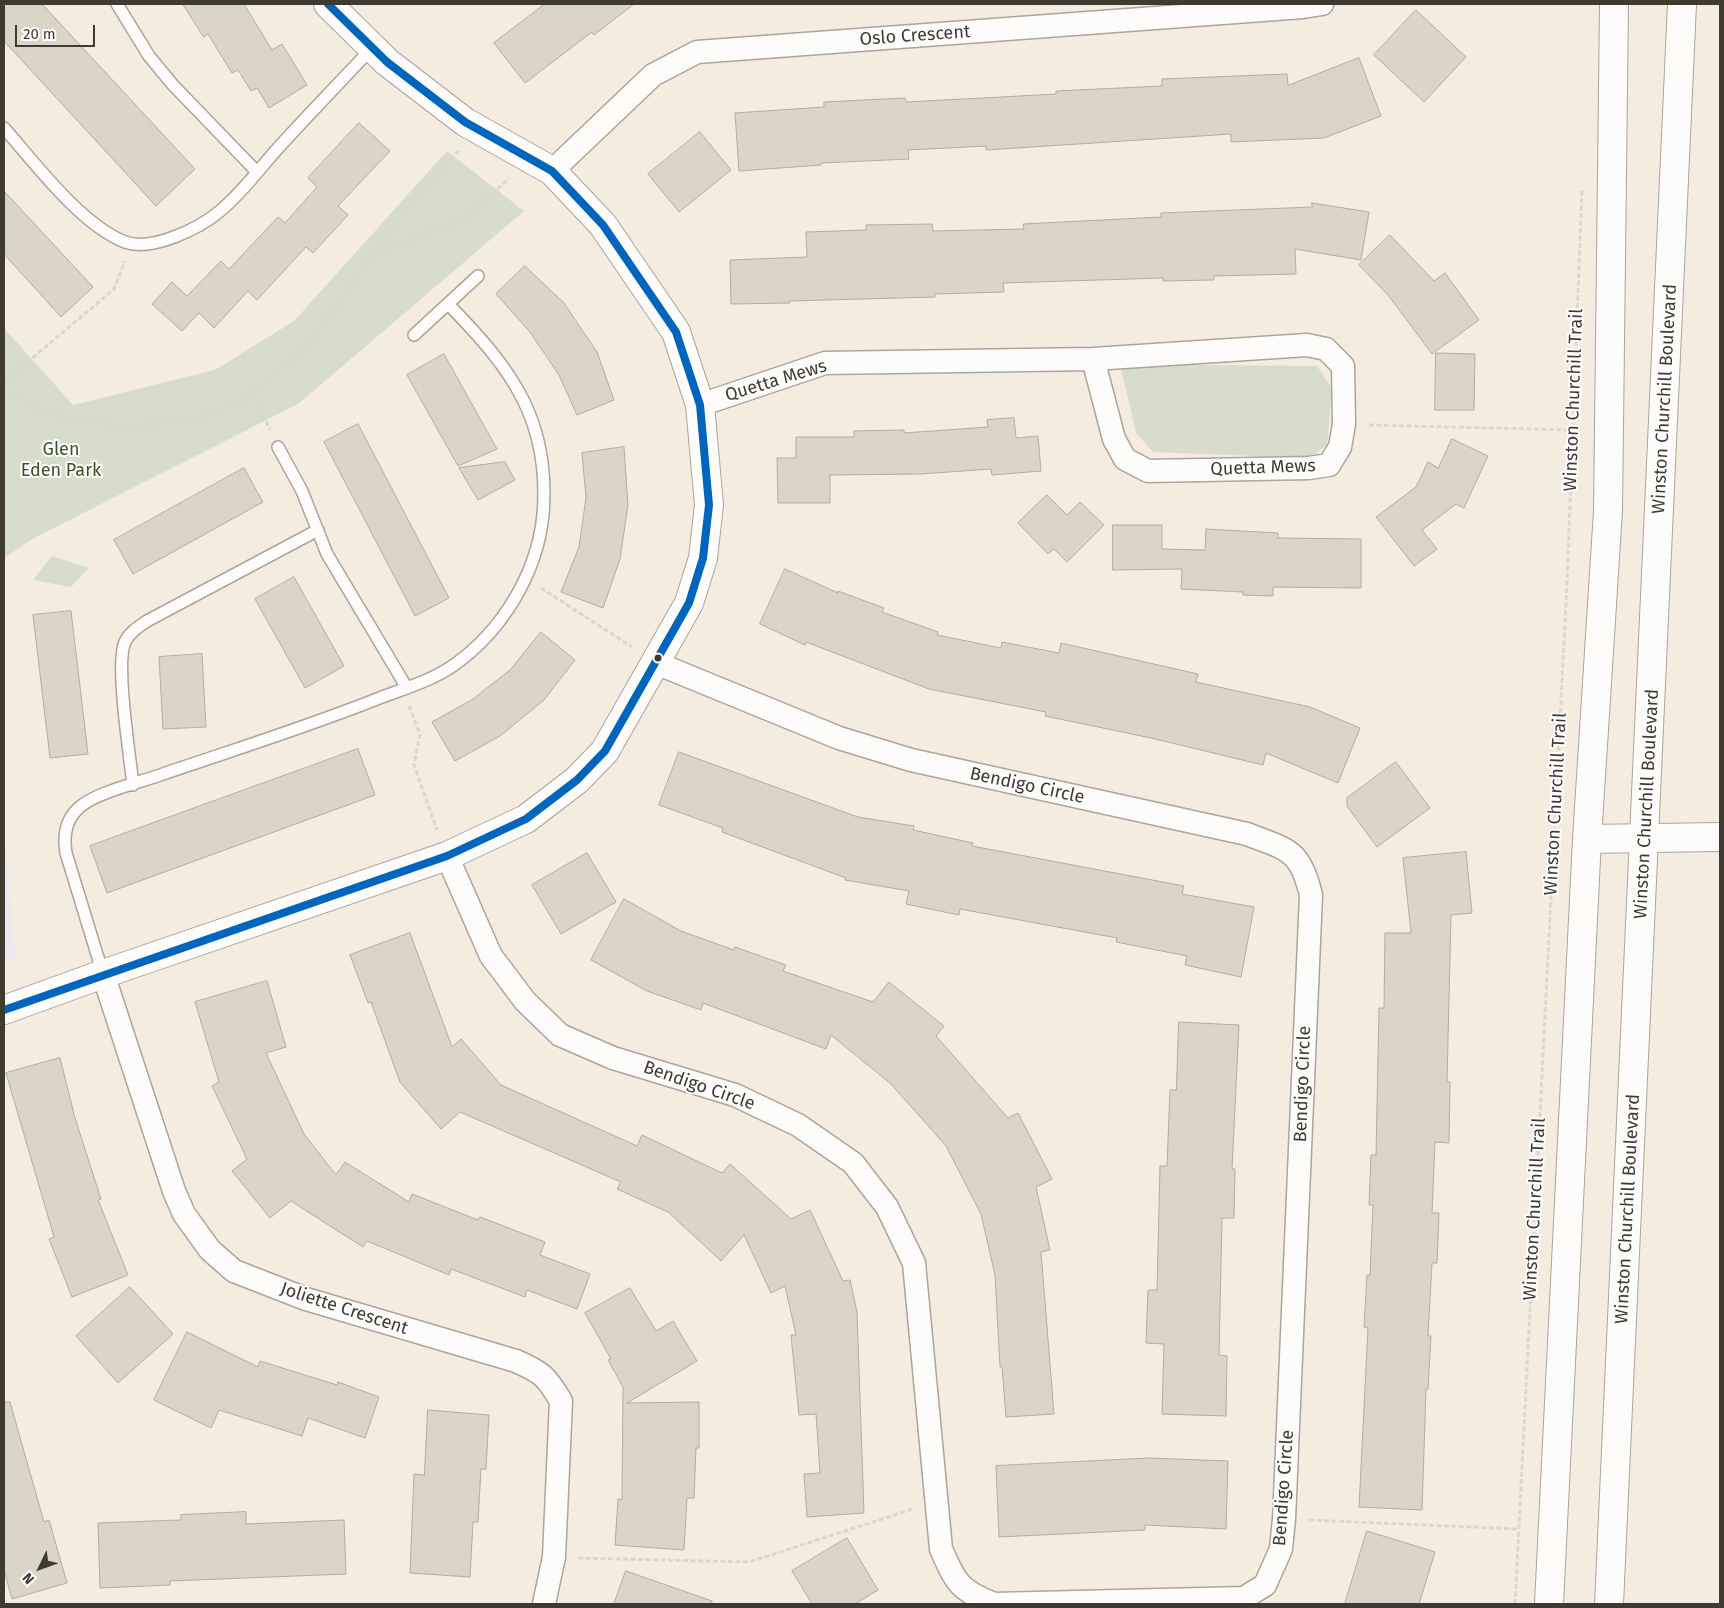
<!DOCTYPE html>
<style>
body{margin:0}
#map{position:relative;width:1724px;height:1608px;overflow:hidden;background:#f4ecde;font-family:"Fira Sans",sans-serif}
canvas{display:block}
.frame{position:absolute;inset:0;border:5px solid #403b30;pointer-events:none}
.north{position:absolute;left:15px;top:1543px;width:50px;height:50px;-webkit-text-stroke:4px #fefefe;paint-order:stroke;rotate:228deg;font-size:14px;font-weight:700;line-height:20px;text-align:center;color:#403b30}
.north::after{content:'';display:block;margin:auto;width:18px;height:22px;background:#403b30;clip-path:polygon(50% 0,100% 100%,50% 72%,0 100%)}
.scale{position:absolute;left:15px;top:25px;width:80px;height:22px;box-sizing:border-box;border:2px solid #403b30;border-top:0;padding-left:6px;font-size:15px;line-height:18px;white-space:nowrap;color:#403b30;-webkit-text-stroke:4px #fefefe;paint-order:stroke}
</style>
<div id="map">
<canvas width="1724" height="1608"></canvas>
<div class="frame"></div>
<div class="north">N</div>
<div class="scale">20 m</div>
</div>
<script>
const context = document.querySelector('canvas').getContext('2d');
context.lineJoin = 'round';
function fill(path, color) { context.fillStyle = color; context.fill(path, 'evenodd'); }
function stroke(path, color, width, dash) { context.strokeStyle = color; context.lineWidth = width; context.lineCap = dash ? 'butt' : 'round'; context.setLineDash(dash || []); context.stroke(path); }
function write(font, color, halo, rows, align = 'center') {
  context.font = font + ' "Fira Sans",sans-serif'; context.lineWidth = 4; context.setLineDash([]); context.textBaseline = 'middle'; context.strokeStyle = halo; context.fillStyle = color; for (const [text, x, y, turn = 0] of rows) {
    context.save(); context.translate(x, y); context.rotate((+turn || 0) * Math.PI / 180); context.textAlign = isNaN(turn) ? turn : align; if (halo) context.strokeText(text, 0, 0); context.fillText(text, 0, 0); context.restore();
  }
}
fill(new Path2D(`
 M4,835L16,959L4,963Z`), '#ede8ed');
fill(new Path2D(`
 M447,151L524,211L298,404L34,538L4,558V328L73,405L215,370L294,321Z
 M1120,364L1317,366L1332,388L1327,445L1310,458L1153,452L1136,433Z
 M52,556L89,568L71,587L33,580Z`), '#d8dcca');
const building = new Path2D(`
 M4,4H42L195,169L156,206L4,41Z
 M183,4H244L272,50L282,44L307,85L269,108L257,88L251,91L238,70L232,73L208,34L204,37Z
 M545,4H634L594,35L592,32L525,83L494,43Z
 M1416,10L1466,57L1424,102L1374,55Z
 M1359,58L1381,116L1324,138L1231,142V134L986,150V146L908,150L909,159L821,163V165L739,171L735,113L824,107V102L905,98L906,102L983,98L1056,94V91L1162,86V79L1287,74L1288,85Z
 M359,123L390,151L338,206L348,215L313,253L306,247L257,300L248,291L214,328L199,313L182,331L152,304L172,282L187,296L221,261L229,269L278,217L285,223L317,187L308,178Z
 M700,132L731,170L679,212L648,174Z
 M4,191L93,287L61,317L4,254Z
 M1312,203L1369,212L1361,260L1295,249L1296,274L1214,276V280L1163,281V278L1003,283L1004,292L935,294V297L789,301L790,303L731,304L730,260L807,257L806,232L866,230V225L932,224L933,231L1024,229L1023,224L1161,217V213L1312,207Z
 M1390,235L1434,281L1445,273L1479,320L1432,354L1388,295L1359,265Z
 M525,266L564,303L597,352L614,400L577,415L559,375L530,332L496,294Z
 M1436,353L1475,354L1474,410H1435Z
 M444,354L497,449L458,466L407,375Z
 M1014,418L1016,438L1038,436L1041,471L992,475L991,469L921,474L830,475V503H778L777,458H796V437H854V431L904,430V433L988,427L987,420Z
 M358,424L449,598L415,616L324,442Z
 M1452,439L1488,456L1464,508L1456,504L1422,530L1437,549L1414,566L1376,517L1416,487L1428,462L1438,468Z
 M624,447L628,505L620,559L603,608L561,592L579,547L586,498L582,453Z
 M505,462L515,480L478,500L459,468Z
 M244,468L263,502L133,574L114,540Z
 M1047,495L1067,515L1080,502L1104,525L1067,562L1054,549L1048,554L1018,523Z
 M1113,525H1162V549L1205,550L1206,529L1278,533V538L1361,539V588L1273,587V596L1243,595V592L1181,589L1182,569L1113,570Z
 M785,569L838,593V591L884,608L882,612L938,632L937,635L1001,648L1002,642L1059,653L1061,643L1198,674L1196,682L1310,707L1360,728L1338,783L1266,753L1263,765L1151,738L1045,716L1046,712L929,689L806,642L805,645L760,624Z
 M294,577L344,666L305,688L255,599Z
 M71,611L88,754L50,758L33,615Z
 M541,632L575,660L544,700L500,736L455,761L432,722L473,699L510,670Z
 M202,654L206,727L163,729L159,657Z
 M358,749L375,795L107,893L90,846Z
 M679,752L858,817L914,826L913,830L973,843L972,846L1184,886L1182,894L1254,907L1241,977L1185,965L1187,956L1116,942L1117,938L960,909L959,915L906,904L909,891L845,880L846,878L722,832L723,828L659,805Z
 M1396,762L1430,808L1377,847L1347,806V798Z
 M1466,852L1472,913L1451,915L1447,1082H1450L1449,1143L1435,1142L1432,1213H1439L1437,1263H1432L1428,1336H1431L1428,1389H1426L1422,1510L1359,1507L1368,1328L1364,1327L1367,1275H1370L1373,1205H1369L1371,1155H1376L1379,1008H1384L1385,933H1411L1403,858Z
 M587,853L616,902L561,934L532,885Z
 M624,899L681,931L734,950L735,947L786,965L783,971L873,1002L889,982L944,1026L936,1036L1008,1118L1018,1113L1052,1179L1036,1187L1050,1250L1041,1252L1054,1414L1006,1417L1002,1367H1000L995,1275L981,1214L946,1146L891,1084L831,1035L826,1049L703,1003L701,1010L647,991L591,960Z
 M410,933L452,1047L461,1039L501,1085L637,1146L642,1135L722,1173L730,1164L791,1219L810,1210L843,1281L850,1280L857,1312L864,1513L807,1517L804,1474L820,1473L816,1414L799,1415L791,1335H796L785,1286L771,1293L744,1235L721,1261L668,1212L617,1189L621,1182L460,1112L441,1129L400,1082L371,1002L368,1003L350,955Z
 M267,981L286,1047L266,1053L304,1134L336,1175L345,1162L409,1202L412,1194L478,1220L480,1217L545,1242L540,1255L590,1274L577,1309L527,1290L525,1297L451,1269L449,1275L367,1241L363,1247L291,1201L270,1218L232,1171L247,1159L212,1086L219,1082L195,1002Z
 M1179,1022L1239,1025L1232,1169H1235L1234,1218H1222L1219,1355L1227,1356L1226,1416L1162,1414L1164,1344L1146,1343L1148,1290H1157L1160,1166H1167L1170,1090H1176Z
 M60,1058L75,1118L101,1199L98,1200L128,1275L72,1297L49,1239L54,1237L6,1073Z
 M130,1287L173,1334L118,1383L76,1336Z
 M630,1288L656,1331L673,1321L697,1361L627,1403L699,1402V1448H696L694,1498H687L684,1550L615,1545L618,1499L622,1500L623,1387L608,1360L611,1359L585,1313Z
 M187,1332L258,1367L260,1361L337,1385L338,1382L379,1397L365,1438L308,1418L302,1436L219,1410L211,1428L154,1400Z
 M10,1402L44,1522L49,1520L67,1583L12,1599L4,1570V1403Z
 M428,1410L489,1415L486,1469H481L478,1522H473L470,1577L410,1573L414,1474L424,1475Z
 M1149,1458L1228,1461L1226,1529L1145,1525V1530L999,1537L996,1466Z
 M246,1512V1524L344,1520L346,1574L170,1581V1585L100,1588L98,1523L181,1520V1515Z
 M1367,1531L1435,1552L1419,1604H1345Z
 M847,1538L878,1590L855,1604H812L792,1571Z
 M626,1571L712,1601V1604H614Z`);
fill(building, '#dbd5c8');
stroke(building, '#b2aca1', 1);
const service = new Path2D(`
 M117,4L149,56L173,85L257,172
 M4,128C35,163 81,225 125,242C152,252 200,228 220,211C242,193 260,168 279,147C310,113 342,80 373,47
 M414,335L478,276
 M278,447L302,491L327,554L407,688
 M133,785C130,757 115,662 125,642C129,633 138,627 147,621L318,530
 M103,974L66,853C63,835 66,818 81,806C98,792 141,782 163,774C236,749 310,726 382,697C406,688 433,680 454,665C502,631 537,574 543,515C551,420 511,368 448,304`);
const minor = new Path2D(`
 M552,171L653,75L697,52L1303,7L1322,4
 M700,405L825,363L1093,359L1307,345L1326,349L1343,366L1344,424L1340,447L1329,465L1309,468L1148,471L1125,459L1114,439L1093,359
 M447,856L491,956L525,1001L560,1035L613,1058L735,1095L798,1125L853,1163L887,1207L914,1263L941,1549C956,1583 959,1590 994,1604L1244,1598L1265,1585L1281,1549L1284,1519L1311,895C1300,849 1288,850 1247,834L911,760L839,738L656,663
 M103,974L174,1191L184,1214L210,1250L234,1271L306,1299L516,1361C543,1373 546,1376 561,1401L554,1557L544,1604`);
const tertiary = new Path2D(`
 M1587,839L1720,837
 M4,1010L103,974L447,856L526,819L577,780L605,751L689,603L703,558L709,505L700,405L676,332L603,225L552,171L465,122L387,62L328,4`);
const secondary = new Path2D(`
 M1549,1604L1587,839L1608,511L1614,4
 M1609,1604L1682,4`);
stroke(service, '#aba59a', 14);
stroke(minor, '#aba59a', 25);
stroke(tertiary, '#aba59a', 30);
stroke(secondary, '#aba59a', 30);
stroke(new Path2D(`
 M373,254L470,216L509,178
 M4,382L114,289L125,261
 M4,390L48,414L126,427L201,419L253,394L270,430
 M253,394L317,333L406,206L460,149
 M1369,425L1573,430
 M541,588L632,647
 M409,706L420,734L414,765L437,830
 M1309,1520L1518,1529
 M578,1558L749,1562L913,1509
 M1515,1604L1567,583L1582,189`), '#d9d7d3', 3, [5, 2.5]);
stroke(service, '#fdfcfa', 11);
stroke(minor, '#fdfcfa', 22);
stroke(tertiary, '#fdfcfa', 28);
stroke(secondary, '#fdfcfa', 28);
stroke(new Path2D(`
 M4,1010L447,856L526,819L577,780L605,751L689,603L703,558L709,505L700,405L676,332L603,225L552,171L465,122L387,62L328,4`), '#0065bd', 8);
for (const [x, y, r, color] of [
 [658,658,4.5,"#403b30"]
]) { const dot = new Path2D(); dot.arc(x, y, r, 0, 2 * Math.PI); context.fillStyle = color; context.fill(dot); stroke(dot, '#fefefe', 2); }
write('18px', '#403b30', '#fefefe', [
 ["Oslo Crescent",915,36,-4],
 ["Quetta Mews",776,381,-17],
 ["Winston Churchill Boulevard",1665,399,-87],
 ["Winston Churchill Trail",1574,400,-88],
 ["Quetta Mews",1263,468,-2],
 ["Bendigo Circle",1027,786,12],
 ["Winston Churchill Trail",1556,804,-87],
 ["Winston Churchill Boulevard",1647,804,-87],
 ["Bendigo Circle",1303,1084,-88],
 ["Bendigo Circle",699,1086,19],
 ["Winston Churchill Trail",1535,1209,-87],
 ["Winston Churchill Boulevard",1628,1209,-87],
 ["Joliette Crescent",344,1309,18],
 ["Bendigo Circle",1284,1488,-86]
]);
write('18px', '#385223', '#fefefe', [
 ["Glen",61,450],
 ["Eden Park",61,471]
]);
</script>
